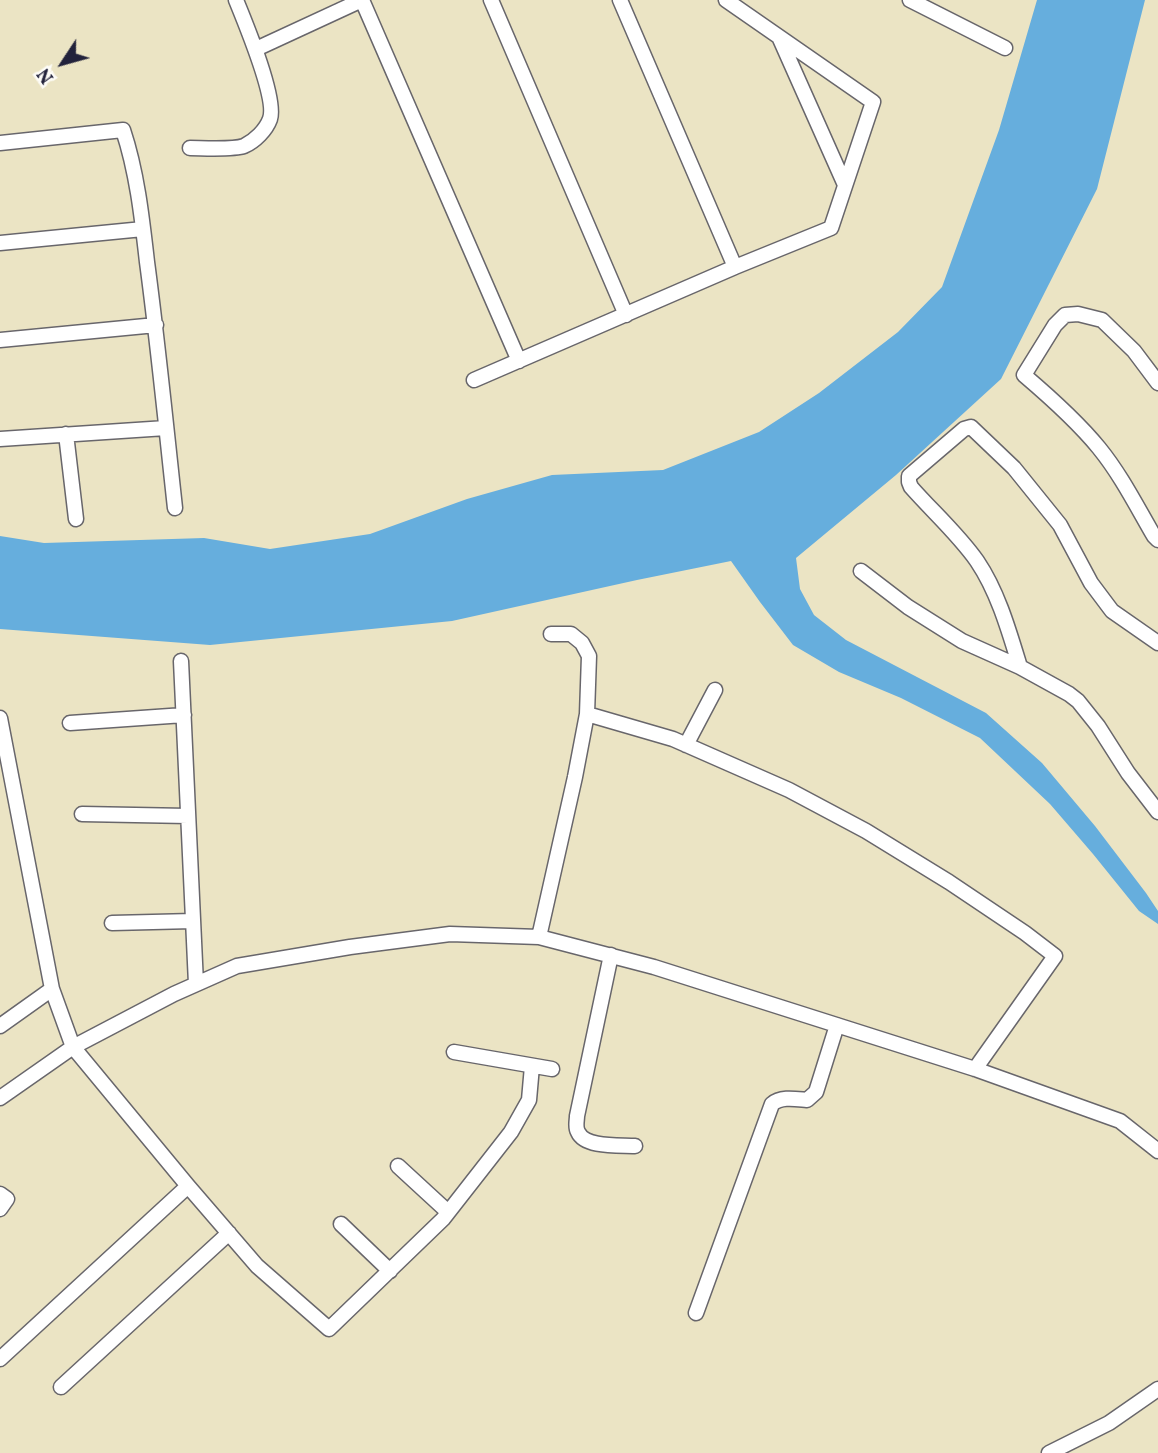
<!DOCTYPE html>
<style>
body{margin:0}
#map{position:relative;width:1158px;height:1453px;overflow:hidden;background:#ebe4c4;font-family:Vollkorn,serif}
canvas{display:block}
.north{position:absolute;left:28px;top:28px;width:70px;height:70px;-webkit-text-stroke:5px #fdfcf7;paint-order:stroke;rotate:234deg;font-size:19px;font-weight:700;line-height:28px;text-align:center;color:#22223b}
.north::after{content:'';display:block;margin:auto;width:24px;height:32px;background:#22223b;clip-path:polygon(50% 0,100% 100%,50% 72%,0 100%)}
</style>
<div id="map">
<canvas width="1158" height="1453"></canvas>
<div class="north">N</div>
</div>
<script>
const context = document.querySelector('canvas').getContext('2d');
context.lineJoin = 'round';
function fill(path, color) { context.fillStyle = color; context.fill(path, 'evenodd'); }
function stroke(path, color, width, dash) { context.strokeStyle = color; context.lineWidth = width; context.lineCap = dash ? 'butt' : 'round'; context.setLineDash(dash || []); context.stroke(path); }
fill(new Path2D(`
 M1037,0H1145L1097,189L1001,379L896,475L796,558L800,589L814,615L846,640L986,713L1042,763L1095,826L1146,893L1158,911V924L1139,911L1093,854L1050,804L980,738L901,698L839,672L793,645L760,602L731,561L637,580L452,621L210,645L0,629V536L44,543L204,538L270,549L370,534L467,499L552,475L663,470L759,432L819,393L898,332L942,287L999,130Z`), '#66aedd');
const minor = new Path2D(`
 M362,0L519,361
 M491,0L626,315
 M620,0L735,267
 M910,0L1005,48
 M780,39L845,185
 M256,49L362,0
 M0,143L123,130C137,172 142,218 147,262C158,344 166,426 175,508
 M190,148C202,148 233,150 244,146C255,141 266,130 270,119C277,99 245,22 236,0
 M0,243L143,229
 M0,340L156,325
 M474,380L735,267L831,228L873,102L726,0
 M1158,383L1134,351L1102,320L1078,314L1065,315L1055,325L1024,375C1051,398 1077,421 1099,448C1121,475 1137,507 1154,536L1158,540
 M66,434L76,519
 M0,439L166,428
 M861,571L908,607L962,641L1020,667L1069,694L1078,701L1098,726L1128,773L1158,812
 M551,634H571L582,643L589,656L587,714L673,739L789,790L866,831L949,882L1025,933L1055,956L975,1069
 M181,661L196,984
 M1020,667C1009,631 998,592 977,561C958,534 933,512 911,487L909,482V476L964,429L971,427L1014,468L1060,525L1091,583L1112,611L1158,643
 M0,718L52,989L73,1047L188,1186L257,1266L329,1329L443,1219L511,1132L529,1100L532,1066
 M70,723L184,715
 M686,745L715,690
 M82,814L188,816
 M112,923L193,921
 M539,937L575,777L587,714
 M611,955L577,1116C577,1121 575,1127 578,1132C585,1148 619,1145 635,1146
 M0,1026L52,989
 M454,1052L552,1069
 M0,1098L73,1047L174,994L237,966L350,947L450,934L539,937L654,967L975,1069L1120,1121L1158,1151
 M398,1166L448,1212
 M0,1194L7,1199L0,1209
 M341,1224L390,1271
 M696,1313L772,1104C781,1096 796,1099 807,1100L816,1092L837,1025
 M0,1359L188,1186
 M61,1387L229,1233
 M1049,1453L1109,1423L1158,1389`);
stroke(minor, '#68666b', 17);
stroke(minor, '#fff', 14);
</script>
